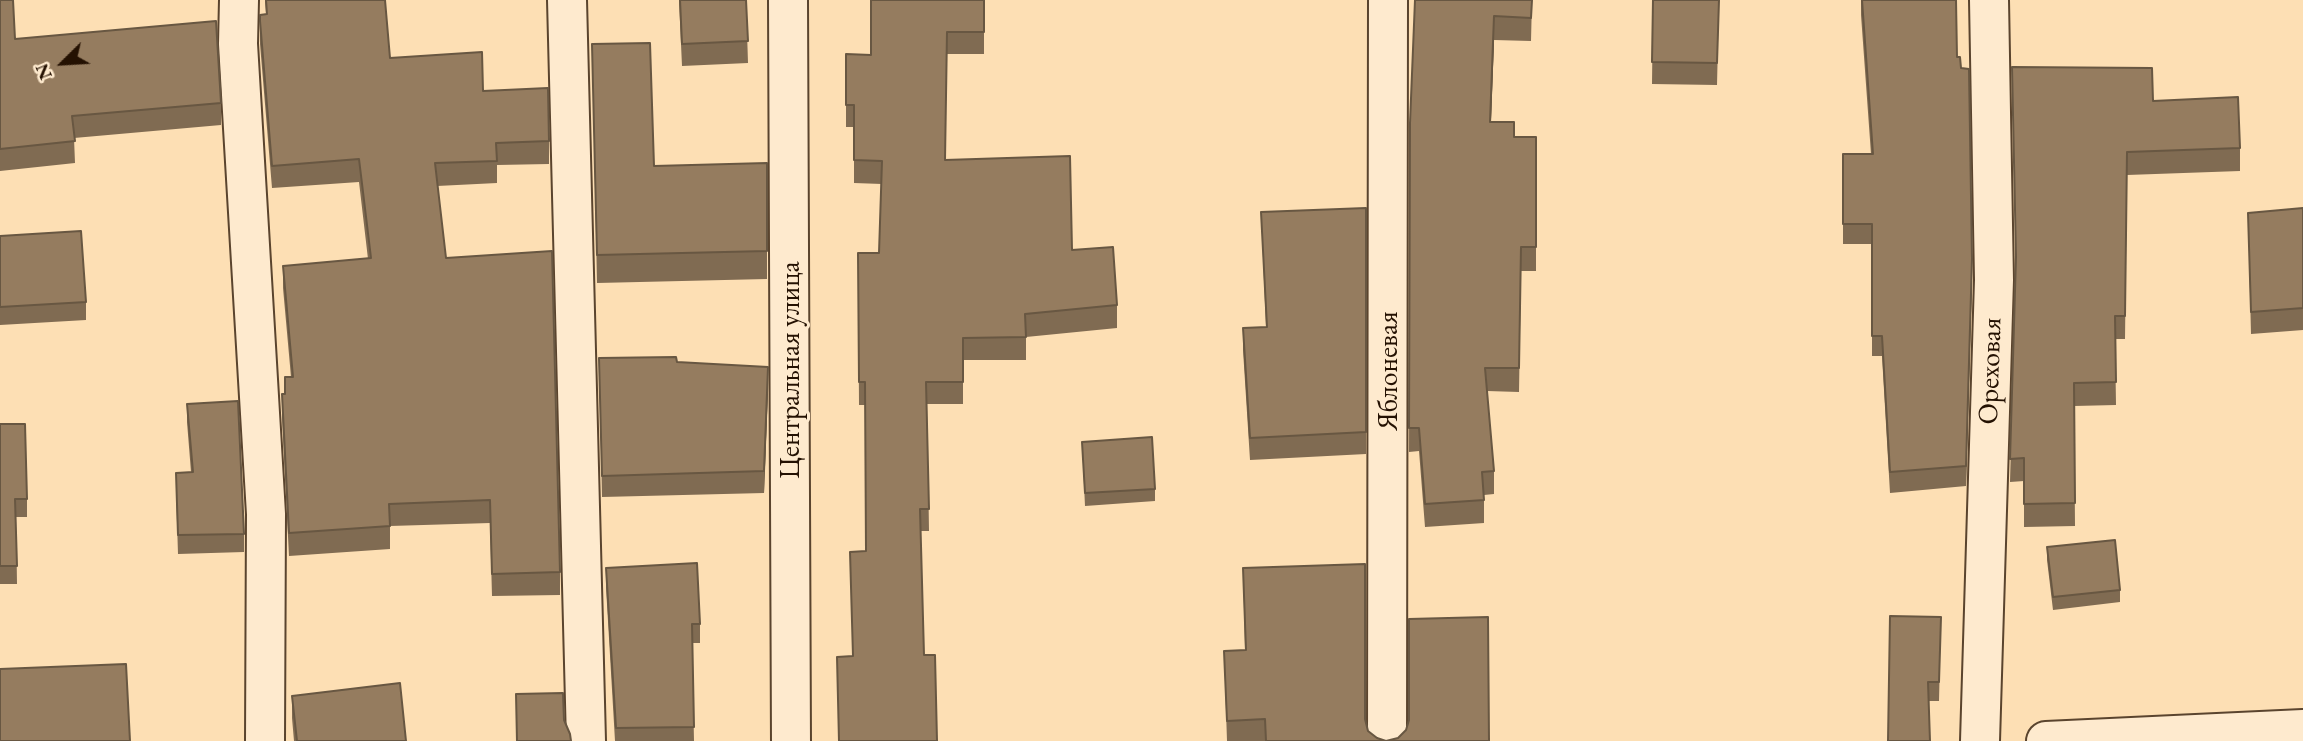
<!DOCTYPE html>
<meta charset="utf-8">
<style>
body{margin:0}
#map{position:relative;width:2303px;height:741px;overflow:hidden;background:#fddfb4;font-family:"EB Garamond",serif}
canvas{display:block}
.north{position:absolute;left:28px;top:28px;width:70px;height:70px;-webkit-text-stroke:5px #feeace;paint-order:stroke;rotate:246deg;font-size:19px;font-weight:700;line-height:28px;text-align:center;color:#241102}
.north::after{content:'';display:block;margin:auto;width:24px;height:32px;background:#241102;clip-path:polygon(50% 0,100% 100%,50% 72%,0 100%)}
</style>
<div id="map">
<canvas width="2303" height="741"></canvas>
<div class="north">N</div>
</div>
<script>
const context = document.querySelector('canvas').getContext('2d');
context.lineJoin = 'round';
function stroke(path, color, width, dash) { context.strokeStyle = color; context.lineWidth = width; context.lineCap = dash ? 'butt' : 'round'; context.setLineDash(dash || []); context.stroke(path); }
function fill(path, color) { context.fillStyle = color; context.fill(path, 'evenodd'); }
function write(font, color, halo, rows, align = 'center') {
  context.font = font + ' "EB Garamond",serif'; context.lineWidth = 6; context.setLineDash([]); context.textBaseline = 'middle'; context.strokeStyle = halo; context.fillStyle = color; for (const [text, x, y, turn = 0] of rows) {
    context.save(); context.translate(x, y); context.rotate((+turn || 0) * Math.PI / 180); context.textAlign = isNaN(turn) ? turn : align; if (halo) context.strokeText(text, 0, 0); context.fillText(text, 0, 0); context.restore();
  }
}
const minor = new Path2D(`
 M239,0L238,44L266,514L265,741
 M567,0L586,741
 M788,0L791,741
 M1387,741L1388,0
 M1980,741L1994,280L1989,0
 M2046,741L2303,729`);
stroke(minor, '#5a442e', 42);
stroke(minor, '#feeace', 38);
fill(new Path2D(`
 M0,0L15,39L221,103V125L74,138L75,163L0,171Z
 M265,0H385L390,58L483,91L549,141V164L497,165V183L437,186L446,258L560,572V595L492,596L490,523L390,526V549L289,556L282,417V394H285V377H291L283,288V266L368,259L359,182L272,188L260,44V15L266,14Z
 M679,0H746L748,63L682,66Z
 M984,0V54H947L945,160L1072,250L1117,305V328L1026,337V360H963V404H927L929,531H920L853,657L850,552L865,551V405H859L858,253H879L882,184L854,183V127H846V54L871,55Z
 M1415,0H1532L1531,41L1494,40L1491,122L1514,137H1536V271H1521L1519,392L1487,391L1494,471V494L1484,495V523L1425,527L1419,451L1409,452L1410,123Z
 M1653,0H1719L1717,85L1652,84Z
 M1861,0L1957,57L1972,280L1966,486L1890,493L1882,356H1872V244H1843V154H1871L1861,15Z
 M592,44L654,166L767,163V279L597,283Z
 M2153,101L2240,148V171L2127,175L2125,339H2115L2116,405L2074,406L2075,526L2024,527V481L2010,482L2016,265Z
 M1366,208V454L1250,460L1243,350V328L1266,327L1261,212Z
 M2303,208V330L2251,334L2248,213Z
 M0,236L86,302V320L0,325Z
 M599,358L677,362L768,389L764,493L602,497Z
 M187,404L244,534V552L178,554L176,491L191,472L187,422Z
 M0,424L27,499V517H16L17,584H0Z
 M1082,442L1155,489V501L1085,506Z
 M2047,547L2120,590V602L2053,610L2047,560Z
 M606,568L700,624V643H692L694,741H615L606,587Z
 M1243,568L1365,719L1368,731L1377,738L1386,741H1227L1224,651L1245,650Z
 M1941,617L1939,701H1929L1888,741Z
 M292,696L406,741H294L292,718Z`), '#806b52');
fill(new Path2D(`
 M1494,16V40L1490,145V122Z
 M1972,259V280L1966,486V466Z
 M768,367V389L764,493V471Z`), '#685742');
const building = new Path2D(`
 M0,0H13L15,39L216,21L221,103L72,116L75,141L0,149Z
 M266,0H385L390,58L482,52L483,91L548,88L549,141L496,143L497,161L435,163L446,258L552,251L560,572L492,574L490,500L389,504L390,526L289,533L282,394H285V377H293L283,266L371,258L359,159L272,166L260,21V15L267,14Z
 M680,0H746L748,41L682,44Z
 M871,0H984V32H947L945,160L1070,156L1072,250L1113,247L1117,305L1025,314L1026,337L963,338V382H926L929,509H920L924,655H935L937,741H839L837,657L853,656L850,552L866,551L865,382H859L858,253H879L882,161L854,160V105H846V54L871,55Z
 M1415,0H1532L1531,18L1494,16L1490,122H1514V137H1536V247H1521L1519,368H1485L1494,471L1482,472L1484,500L1425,504L1419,428H1409L1410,123Z
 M1653,0H1719L1717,63L1652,62Z
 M1862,0H1956L1957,57H1960L1961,68L1969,69L1972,259L1966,466L1890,472L1882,336H1872V224H1843V154H1873Z
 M650,43L654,166L767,163V251L597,255L592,44Z
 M2012,67L2152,68L2153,101L2238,97L2240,148L2127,152L2125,316H2115L2116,382L2074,383L2075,503L2024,504V458L2010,459L2016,257Z
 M1366,208V432L1250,438L1243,328L1267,327L1261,212Z
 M2303,208V308L2251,312L2248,213Z
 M81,231L86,302L0,307V236Z
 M676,357L677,362L768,367L764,471L602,476L599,358Z
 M238,401L244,534L178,535L176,473L193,472L187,404Z
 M0,424H25L27,499H15L17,566H0Z
 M1152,437L1155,489L1085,493L1082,442Z
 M2115,540L2120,590L2053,597L2047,547Z
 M697,563L700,624H692L694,727L616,728L606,568Z
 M1365,564V719L1368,731L1377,738L1386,741H1266L1265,719L1227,721L1224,651L1246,650L1243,568Z
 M1890,616L1941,617L1939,682H1928L1930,741H1888Z
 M1488,617L1489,741H1386L1398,738L1406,730L1409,720V619Z
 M126,664L130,741H0V669Z
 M400,683L406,741H297L292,696Z
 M563,693L564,720L570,734L571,741H517L516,694Z`);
fill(building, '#957c5f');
stroke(building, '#685742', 2);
write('28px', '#241102', '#feeace', [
 ["Центральная улица",791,370,-90],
 ["Яблоневая",1389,371,-90],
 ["Ореховая",1991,371,-88]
]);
</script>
